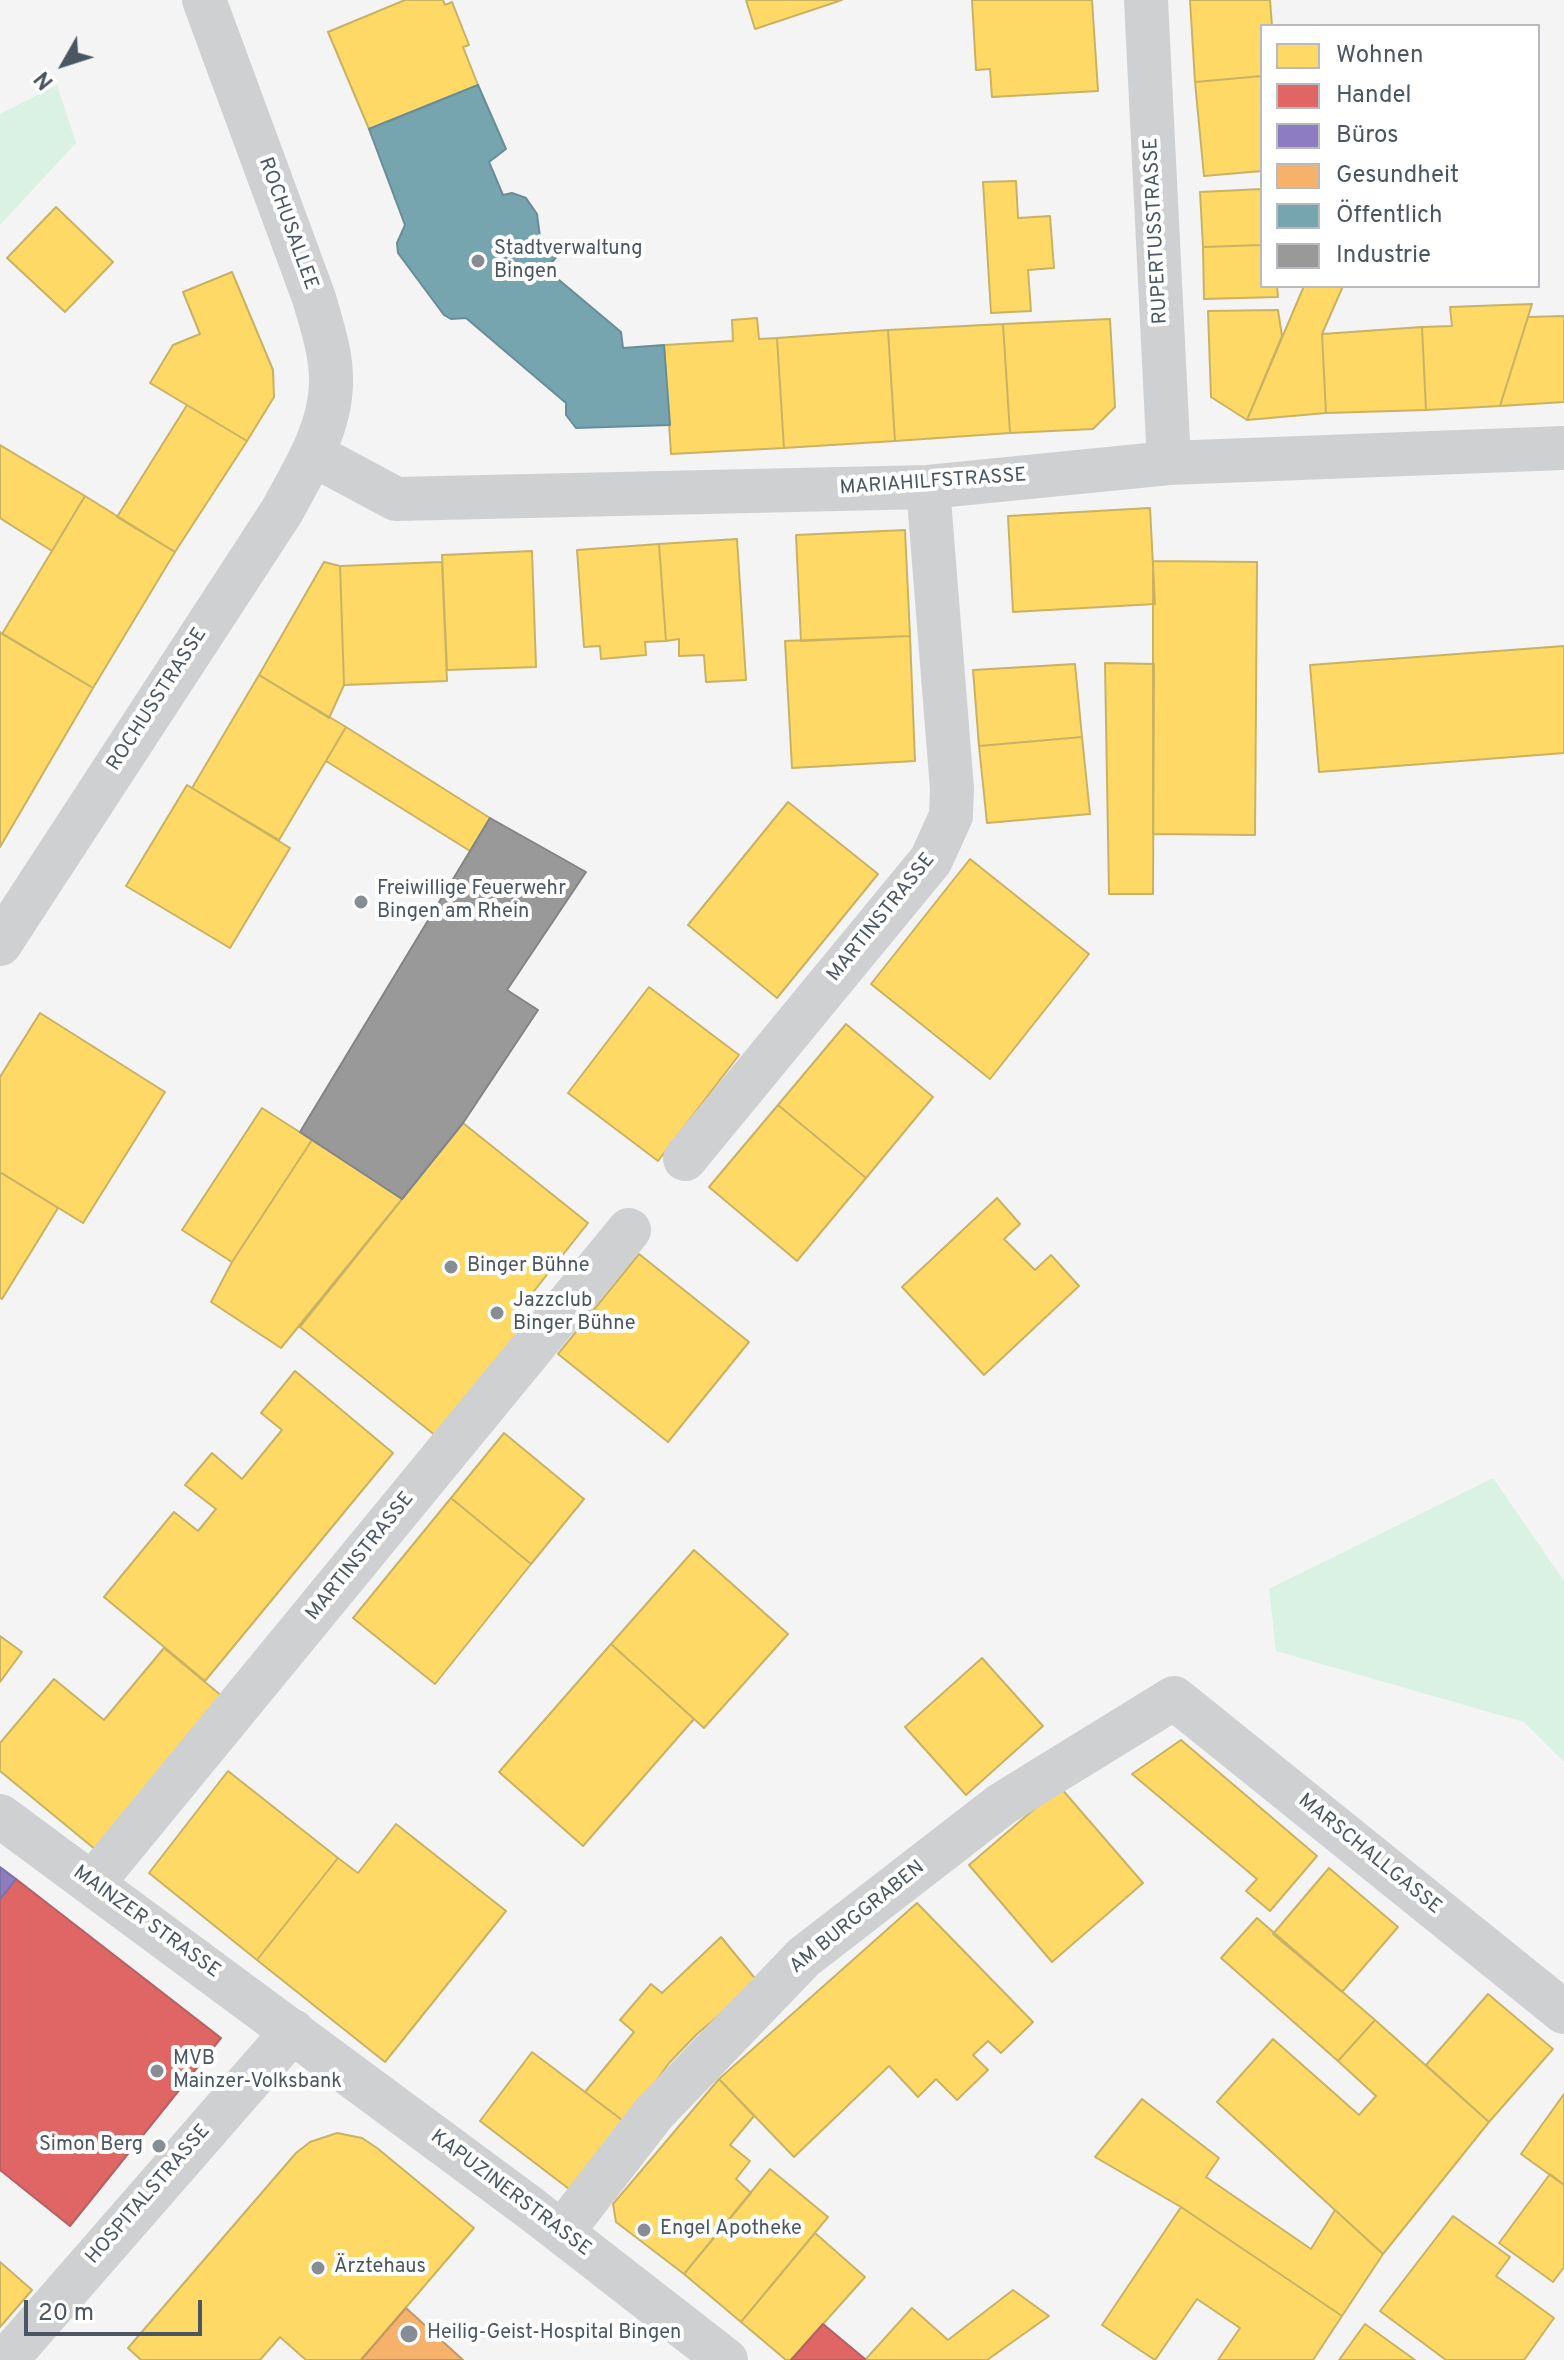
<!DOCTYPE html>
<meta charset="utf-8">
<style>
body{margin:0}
#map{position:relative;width:1564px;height:2360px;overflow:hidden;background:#f4f4f4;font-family:Overpass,sans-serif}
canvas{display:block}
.legend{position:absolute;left:1260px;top:24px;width:280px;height:264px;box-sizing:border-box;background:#fff;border:2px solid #b7bbc0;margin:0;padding:10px 14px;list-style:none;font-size:24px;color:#4a5661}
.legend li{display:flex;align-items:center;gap:16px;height:40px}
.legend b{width:40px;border:2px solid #b7bbc0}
.north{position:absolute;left:24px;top:24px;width:80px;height:80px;-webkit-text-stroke:6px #fff;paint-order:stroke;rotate:231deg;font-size:22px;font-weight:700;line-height:32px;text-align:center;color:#4a5661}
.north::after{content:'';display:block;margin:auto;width:28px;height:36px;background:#4a5661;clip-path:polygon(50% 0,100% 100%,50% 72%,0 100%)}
.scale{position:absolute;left:24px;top:2300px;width:178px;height:36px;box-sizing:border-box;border:4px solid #4a5661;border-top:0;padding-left:10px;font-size:24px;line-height:28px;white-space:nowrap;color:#4a5661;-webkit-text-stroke:6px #fff;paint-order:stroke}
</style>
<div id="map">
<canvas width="1564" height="2360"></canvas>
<ul class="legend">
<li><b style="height:22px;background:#ffd966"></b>Wohnen</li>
<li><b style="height:22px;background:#e06666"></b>Handel</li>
<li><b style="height:22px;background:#8e7cc3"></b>Büros</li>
<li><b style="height:22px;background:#f6b26b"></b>Gesundheit</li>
<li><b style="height:22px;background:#76a5af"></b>Öffentlich</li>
<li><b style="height:22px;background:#999"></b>Industrie</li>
</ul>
<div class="north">N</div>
<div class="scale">20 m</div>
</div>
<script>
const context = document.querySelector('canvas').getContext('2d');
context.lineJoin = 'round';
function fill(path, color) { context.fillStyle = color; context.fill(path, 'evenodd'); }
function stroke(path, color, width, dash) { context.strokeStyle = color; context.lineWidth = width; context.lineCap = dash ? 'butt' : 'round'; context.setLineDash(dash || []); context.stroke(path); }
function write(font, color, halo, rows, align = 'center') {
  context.font = font + ' Overpass,sans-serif'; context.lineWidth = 8; context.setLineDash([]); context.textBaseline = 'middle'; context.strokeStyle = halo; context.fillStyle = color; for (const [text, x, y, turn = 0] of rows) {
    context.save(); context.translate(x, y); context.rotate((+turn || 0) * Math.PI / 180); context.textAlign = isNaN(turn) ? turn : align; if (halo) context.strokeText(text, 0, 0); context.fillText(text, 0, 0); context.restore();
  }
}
fill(new Path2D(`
 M57,85L76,143L0,225V114Z
 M1493,1478L1564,1581V1762L1524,1722L1276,1651L1269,1589Z`), '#d9f2e3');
const homes = new Path2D(`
 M405,0H443L445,5L452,2L469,45L463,47L478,85L369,129L328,32Z
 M746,0H842L755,29Z
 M972,0H1092L1098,91L992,97L990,69L976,70Z
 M1190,0H1270L1272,26H1262V76L1195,82Z
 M1262,76V171L1204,176L1195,82Z
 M1016,181L1018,218L1050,216L1054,268L1028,270L1031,311L991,313L983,182Z
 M1262,189V245L1203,247L1200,192Z
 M56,207L113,262L65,312L7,258Z
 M1262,245V286H1277L1278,297L1204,299L1203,247Z
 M232,272L273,370L274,397L247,441L150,383L173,345L200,334L183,292Z
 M1304,286H1343L1322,334L1326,413L1247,420Z
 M1532,304L1500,406L1426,410L1422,327L1452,326L1450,307Z
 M1278,310L1282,336L1247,420L1211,397L1208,311Z
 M1564,316V402L1500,406L1528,317Z
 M757,318L759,339L777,338L784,448L671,454L664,345L733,341L732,320Z
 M1110,319L1115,407L1093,429L1010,433L1003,324Z
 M1003,324L1010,433L895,441L888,330Z
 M1422,327L1426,410L1326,413L1322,334Z
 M888,330L895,441L784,448L777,338Z
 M187,405L247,441L175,552L117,517Z
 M0,445L85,496L52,551L0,518Z
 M85,496L175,552L93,688L2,634Z
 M1150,508L1155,604L1013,612L1008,516Z
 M905,530L910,636L801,641L796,535Z
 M737,539L746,680L706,682L704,655L679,656V639L666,641L659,544Z
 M659,544L666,641L645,642L646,655L601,659L600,646L584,647L577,550Z
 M532,551L536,667L447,670L442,555Z
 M1153,561L1257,562L1255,835L1153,834Z
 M324,562L340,566L344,685L329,718L259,675Z
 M442,562L447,681L344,685L340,566Z
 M0,632L93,688L0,847Z
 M910,636L915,761L792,768L785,641Z
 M1564,646V753L1319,772L1310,665Z
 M1105,663L1154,664L1153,894H1109Z
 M1075,664L1082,737L979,746L973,670Z
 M259,675L346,727L279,840L192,788Z
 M346,727L490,818L470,851L326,761Z
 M1082,737L1090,814L987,823L979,746Z
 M187,785L290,848L230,948L126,886Z
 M788,802L878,874L777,998L688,925Z
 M970,859L1089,954L990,1079L871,984Z
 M649,987L739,1055L658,1161L568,1093Z
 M40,1013L165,1092L83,1223L0,1172V1077Z
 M846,1024L933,1097L866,1178L778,1105Z
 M778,1105L866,1178L797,1261L709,1187Z
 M262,1108L312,1140L232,1262L182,1230Z
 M463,1123L588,1223L519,1310L530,1319L436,1436L300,1327Z
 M312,1140L402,1199L281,1348L211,1302L232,1262Z
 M0,1172L58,1208L2,1299L0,1298Z
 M997,1198L1020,1224L1004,1239L1035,1270L1051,1255L1079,1286L984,1375L902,1287Z
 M639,1254L749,1342L668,1442L558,1354Z
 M295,1371L393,1453L205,1681L104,1597L174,1512L198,1531L216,1509L185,1485L212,1453L242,1479L282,1430L261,1413Z
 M504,1433L584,1499L531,1564L451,1498Z
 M451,1498L531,1564L435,1684L353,1618Z
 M694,1550L788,1634L704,1728L611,1644Z
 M0,1636L22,1652L0,1682Z
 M611,1644L694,1719L583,1846L499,1772Z
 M164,1648L223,1697L96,1850L0,1771V1743L54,1679L104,1720Z
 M982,1658L1043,1726L966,1795L905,1727Z
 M1181,1740L1317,1856L1270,1911L1246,1891L1257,1879L1132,1774Z
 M228,1771L338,1858L257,1960L149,1873Z
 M1060,1787L1143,1883L1052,1962L969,1865Z
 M396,1824L506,1911L385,2062L257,1960L338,1858L358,1873Z
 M1329,1868L1398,1927L1342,1992L1273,1934Z
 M917,1903L1033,2022L1001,2053L988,2041L973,2055L988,2070L957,2100L936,2079L918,2097L889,2066L794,2157L719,2079Z
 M1257,1918L1375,2020L1338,2061L1221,1958Z
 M721,1937L758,1982L697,2034L669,2063L626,2123L585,2092L634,2032L620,2020L651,1984L662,1993Z
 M1488,1994L1553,2049L1489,2122L1426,2065Z
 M1375,2020L1489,2122L1383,2254L1217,2102L1273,2039L1359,2115L1376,2096L1338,2061Z
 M532,2052L626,2123L573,2192L480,2121Z
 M719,2079L754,2116L730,2145L750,2161L736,2179L751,2193L684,2274L616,2222L613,2204Z
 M1564,2094V2185L1521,2154Z
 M1142,2099L1219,2158L1206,2177L1311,2249L1335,2210L1383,2254L1342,2316L1181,2207L1095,2157Z
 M337,2133L362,2138L377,2148L474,2228L361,2360H306L280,2337L260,2360H141L128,2348L296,2153L310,2142Z
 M770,2169L828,2217L741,2322L684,2274Z
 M1550,2174L1564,2185V2267L1553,2282L1499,2243Z
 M1181,2207L1342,2316L1313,2360H1218L1240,2328L1197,2299L1155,2360L1102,2325Z
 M1453,2216L1510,2257L1496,2276L1554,2318L1524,2360H1446L1380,2311Z
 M815,2233L865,2277L791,2360H786L741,2322Z
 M0,2262L32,2290L0,2327Z
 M1013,2290L1049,2316L987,2360H865L912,2308L948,2340Z
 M1365,2324L1415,2360H1339Z`);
fill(homes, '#ffd966');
stroke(homes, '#c9b264', 2);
const shops = new Path2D(`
 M16,1879L221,2038L70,2226L0,2170V1899Z
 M823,2324L865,2359V2360H791Z`);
fill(shops, '#e06666');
stroke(shops, '#b36164', 2);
const offices = new Path2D(`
 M0,1867L16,1879L0,1899Z`);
fill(offices, '#8e7cc3');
stroke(offices, '#7a71a6', 2);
const health = new Path2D(`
 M406,2308L463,2360H361Z`);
fill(health, '#f6b26b');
stroke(health, '#c29668', 2);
const public = new Path2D(`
 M478,85L506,149L489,162L503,195L512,193L526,198L537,214L540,237L559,254L546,269L621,332L623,348L664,345L670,425L576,428L566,415V403L466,318L451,319L444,315L398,253L397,243L405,225L369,129Z`);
fill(public, '#76a5af');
stroke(public, '#698d98', 2);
const industry = new Path2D(`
 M490,818L586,872L507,990L538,1010L463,1123L402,1199L300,1132Z`);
fill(industry, '#999');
stroke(industry, '#818588', 2);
stroke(new Path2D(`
 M1146,0L1169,463
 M312,454L396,499L928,487L1169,463L1564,448
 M0,944L282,511C303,472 330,430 331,384C332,355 322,326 314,298L204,0
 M685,1159L931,860L951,816L952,789L928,487
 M0,1816L533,2210L726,2360
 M92,1884L629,1230
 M562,2232L654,2113L804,1957L1002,1804L1174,1698L1564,2012
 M6,2360L293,2031`), '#ced0d2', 44);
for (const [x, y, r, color] of [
 [478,261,8,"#868d94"],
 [361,902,8,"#868d94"],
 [451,1267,8,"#868d94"],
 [497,1313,8,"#868d94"],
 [157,2071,8,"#868d94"],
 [159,2146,8,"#868d94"],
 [644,2230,8,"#868d94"],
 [318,2268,8,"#868d94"],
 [409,2334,10,"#868d94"]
]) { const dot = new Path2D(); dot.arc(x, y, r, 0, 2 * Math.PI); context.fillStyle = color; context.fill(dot); stroke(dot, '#fff', 3); }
write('20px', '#4a5661', '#fff', [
 ["ROCHUSALLEE",287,224,70],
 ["RUPERTUSSTRASSE",1157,231,-93],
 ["MARIAHILFSTRASSE",933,483,-4],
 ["ROCHUSSTRASSE",158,700,-57],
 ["MARTINSTRASSE",882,918,-51],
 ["MARTINSTRASSE",361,1557,-51],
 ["MARSCHALLGASSE",1369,1855,39],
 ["AM BURGGRABEN",858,1918,-39],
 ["MAINZER STRASSE",146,1923,36],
 ["KAPUZINERSTRASSE",510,2194,37],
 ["HOSPITALSTRASSE",149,2195,-49]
]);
write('20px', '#4a5661', '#fff', [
 ["Stadtverwaltung",494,250],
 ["Bingen",494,273],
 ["Freiwillige Feuerwehr",377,890],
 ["Bingen am Rhein",377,913],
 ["Binger Bühne",467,1267],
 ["Jazzclub",513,1302],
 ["Binger Bühne",513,1325],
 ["MVB",173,2060],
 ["Mainzer-Volksbank",173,2083],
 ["Simon Berg",143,2146,"right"],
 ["Engel Apotheke",660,2230],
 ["Ärztehaus",334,2268],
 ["Heilig-Geist-Hospital Bingen",427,2334]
], 'left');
</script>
